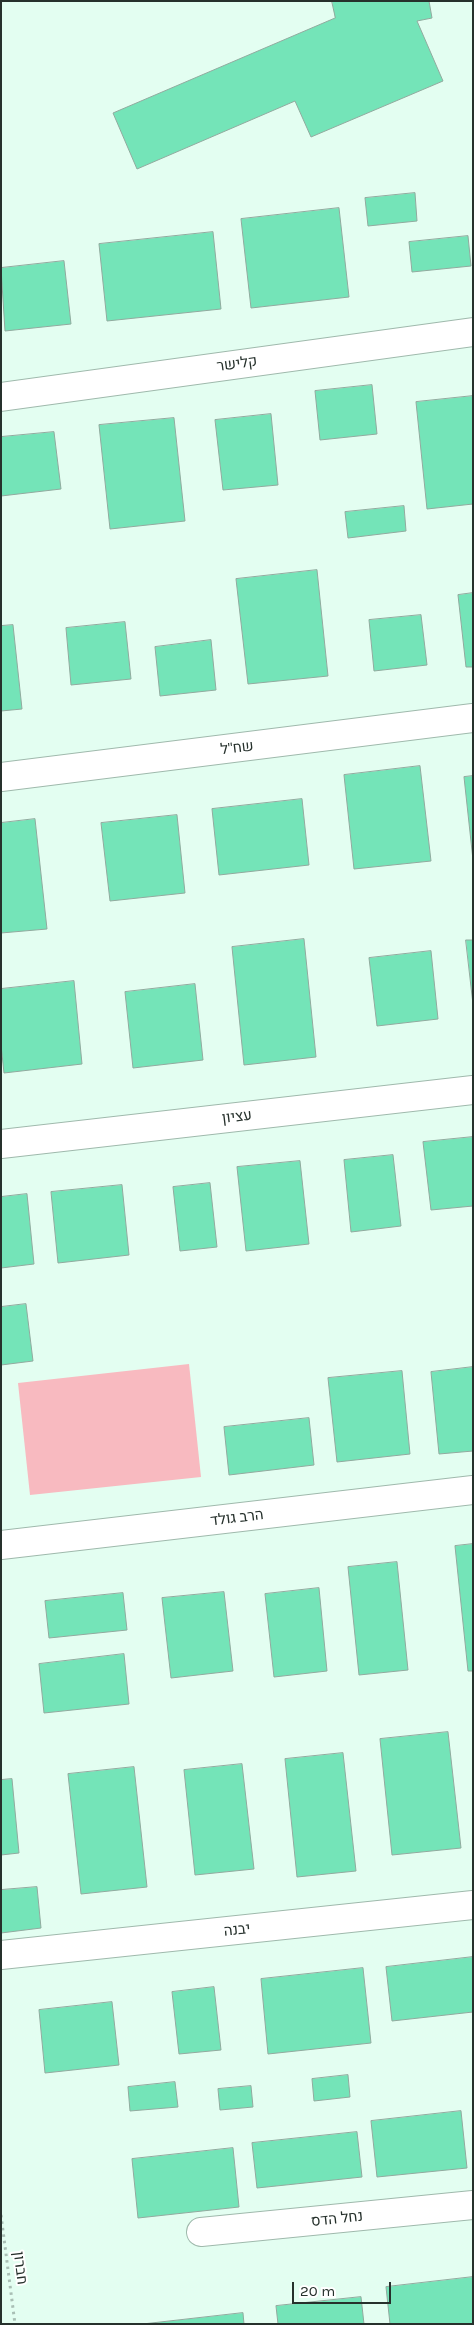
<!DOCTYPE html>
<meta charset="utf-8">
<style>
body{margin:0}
#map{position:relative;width:474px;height:2325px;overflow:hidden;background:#e3fef1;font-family:Karla,sans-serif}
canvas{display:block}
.frame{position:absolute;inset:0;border:2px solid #26312c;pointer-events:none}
.scale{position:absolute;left:292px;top:2282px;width:99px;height:22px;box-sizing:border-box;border:2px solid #26312c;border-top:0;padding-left:6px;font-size:15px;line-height:18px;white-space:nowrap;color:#26312c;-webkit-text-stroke:4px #fff;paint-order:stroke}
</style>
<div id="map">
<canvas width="474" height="2325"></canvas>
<div class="frame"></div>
<div class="scale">20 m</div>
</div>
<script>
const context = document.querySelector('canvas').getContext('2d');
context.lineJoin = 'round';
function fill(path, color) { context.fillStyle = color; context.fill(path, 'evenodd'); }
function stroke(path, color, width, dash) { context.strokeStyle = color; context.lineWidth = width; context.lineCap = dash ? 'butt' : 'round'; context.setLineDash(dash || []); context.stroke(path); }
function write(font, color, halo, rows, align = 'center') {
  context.font = font + ' Karla,Heebo,sans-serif'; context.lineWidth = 4; context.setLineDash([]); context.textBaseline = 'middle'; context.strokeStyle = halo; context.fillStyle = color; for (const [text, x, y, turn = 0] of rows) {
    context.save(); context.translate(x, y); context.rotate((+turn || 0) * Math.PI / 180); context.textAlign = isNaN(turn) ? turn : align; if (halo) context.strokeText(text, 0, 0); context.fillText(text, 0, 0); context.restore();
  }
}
fill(new Path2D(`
 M189,1364L201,1477L30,1495L18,1383Z`), '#f8bac0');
const building = new Path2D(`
 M332,1H429L432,18L417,21L443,81L311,137L295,101L137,169L113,113L335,18Z
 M415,193L417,221L368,226L365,198Z
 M339,208L349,297L251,308L241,219Z
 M213,232L221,309L107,321L99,244Z
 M468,236L471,266L412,272L409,242Z
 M64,261L71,324L5,331L1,268Z
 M372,385L377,434L320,440L315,391Z
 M473,396V504L427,509L416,402Z
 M271,414L278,485L223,490L215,420Z
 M174,418L185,521L110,529L99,425Z
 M54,432L61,489L1,496V437Z
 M404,506L406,531L348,538L345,512Z
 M317,570L328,676L248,684L236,579Z
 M473,593V667H466L458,595Z
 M421,615L427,665L374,671L369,620Z
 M125,622L131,679L71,685L66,628Z
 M13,625L22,709L1,711V626Z
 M211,640L216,690L160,696L155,647Z
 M420,766L431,861L354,869L344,775Z
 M473,776V860L464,777Z
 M302,799L309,865L219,875L212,809Z
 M177,815L185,893L110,901L101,823Z
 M35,819L47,929L1,933V823Z
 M304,939L316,1057L244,1065L232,947Z
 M466,940H473V1004Z
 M431,951L438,1019L377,1026L369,958Z
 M74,981L82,1064L4,1073L1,1045V989Z
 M195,984L203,1060L133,1068L125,992Z
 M473,1137V1206L431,1210L423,1142Z
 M393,1155L401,1226L351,1232L344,1160Z
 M300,1161L309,1244L246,1251L237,1167Z
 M210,1183L217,1247L180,1251L173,1187Z
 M122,1185L129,1255L58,1263L51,1192Z
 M27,1194L34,1264L1,1268V1197Z
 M26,1304L33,1361L1,1365V1307Z
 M473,1367V1451L439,1454L431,1372Z
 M402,1371L410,1454L337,1462L328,1378Z
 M309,1418L314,1465L229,1475L224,1427Z
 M473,1544V1671H468L455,1546Z
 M397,1562L408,1670L359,1675L348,1567Z
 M319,1588L327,1671L274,1677L265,1594Z
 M224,1592L233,1671L171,1678L162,1598Z
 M123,1593L127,1630L49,1638L45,1601Z
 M124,1654L129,1704L44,1713L39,1664Z
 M448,1732L461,1848L392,1855L380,1739Z
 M343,1753L356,1871L297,1877L285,1759Z
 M242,1764L254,1869L195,1875L184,1770Z
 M134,1767L147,1887L81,1894L68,1774Z
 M12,1779L19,1853L1,1855V1780Z
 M37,1887L41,1928L1,1933V1890Z
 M473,1957V2012L392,2021L386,1967Z
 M363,1968L371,2043L268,2054L261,1979Z
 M214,1987L221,2050L179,2054L172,1992Z
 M112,2002L119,2065L45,2073L39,2010Z
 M348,2075L350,2097L314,2101L312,2079Z
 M175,2082L178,2107L130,2111L128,2087Z
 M251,2086L253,2107L220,2110L218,2089Z
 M461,2111L467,2168L377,2177L371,2121Z
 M357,2132L362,2177L257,2188L252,2143Z
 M233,2148L239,2207L138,2218L132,2159Z
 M473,2277V2324H390L386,2287Z
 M361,2297L364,2324H278L276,2306Z
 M243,2313L244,2324H143Z`);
fill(building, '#74e4b8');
stroke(building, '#91aa9e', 1);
const minor = new Path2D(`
 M1,397L473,332
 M1,777L473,718
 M1,1144L473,1090
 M1,1545L473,1490
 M1,1955L473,1905
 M201,2232L473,2205`);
stroke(minor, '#9fb9ac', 30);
stroke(new Path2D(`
 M1,2215L15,2324`), '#a9bfb5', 3, [2.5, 4]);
stroke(minor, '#fff', 28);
write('15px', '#26312c', '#fff', [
 ["קלישר",237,364,-8],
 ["שח\"ל",237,748,-7],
 ["עציון",237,1117,-7],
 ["הרב גולד",237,1518,-7],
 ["יבנה",237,1930,-6],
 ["נחל הדס",337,2219,-6],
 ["חברון",20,2268,83]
]);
</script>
